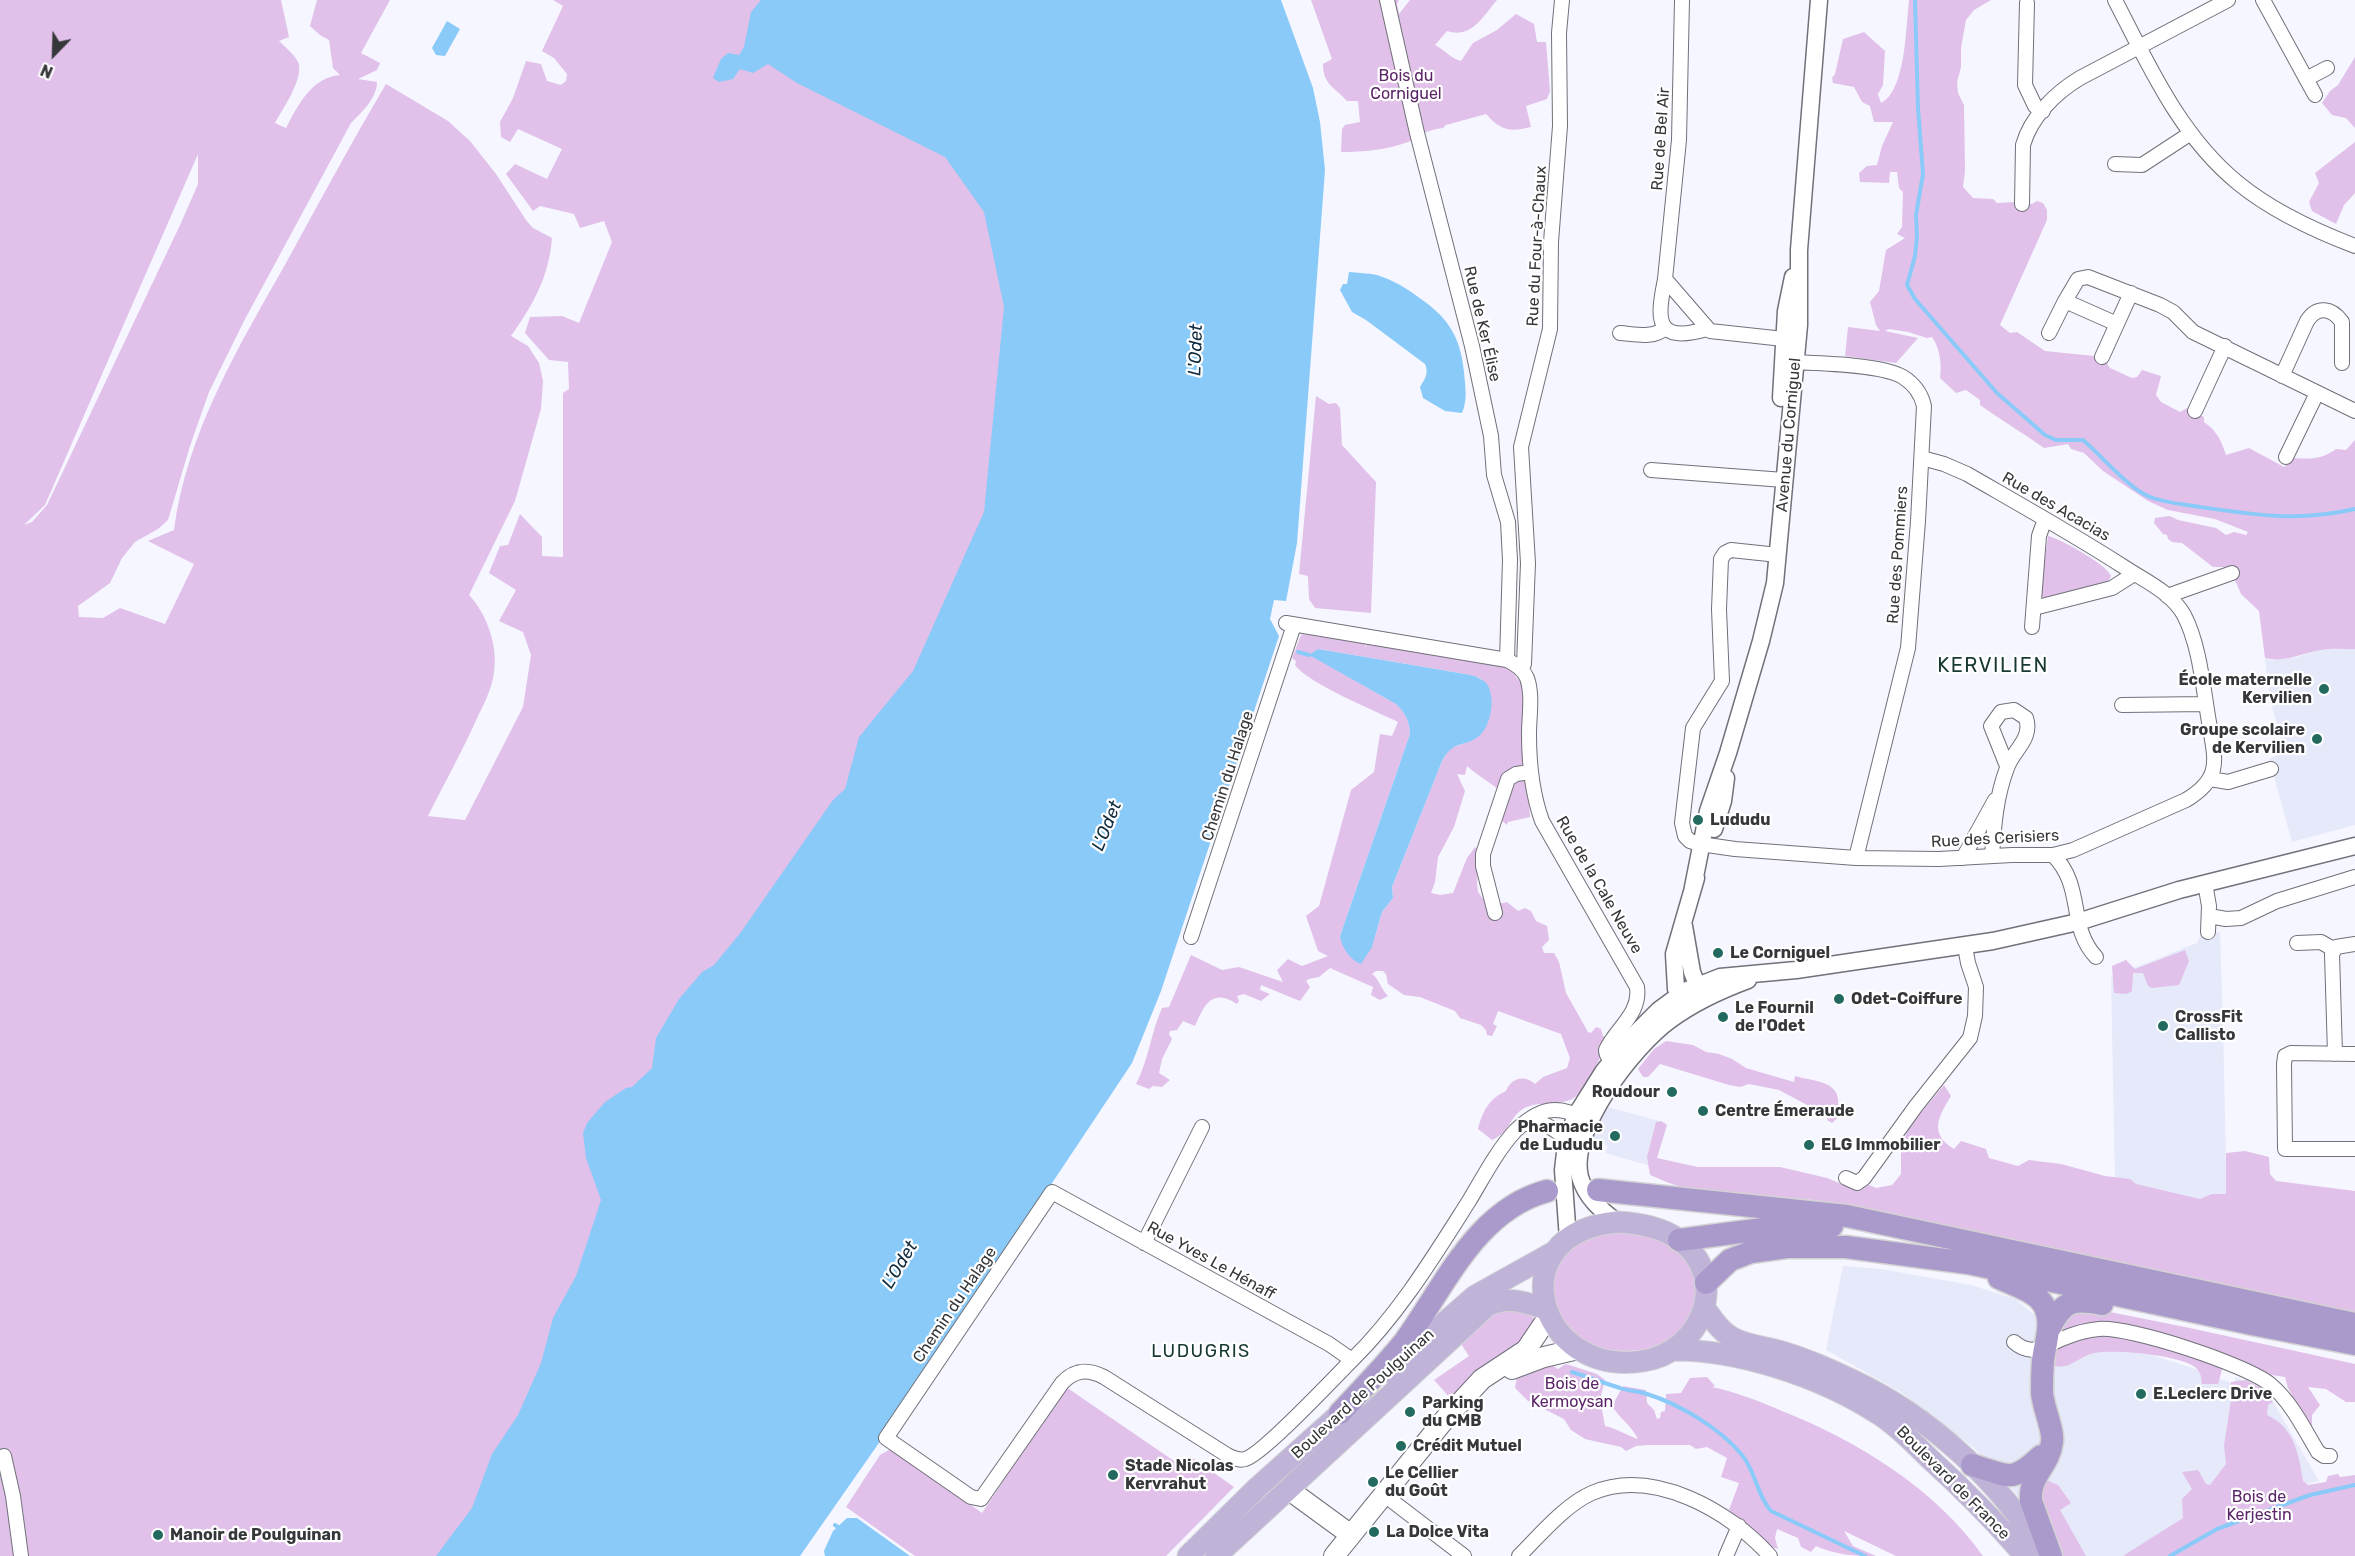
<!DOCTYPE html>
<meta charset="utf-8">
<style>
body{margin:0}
#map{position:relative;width:2355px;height:1556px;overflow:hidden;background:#f5f6ff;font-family:Rubik,sans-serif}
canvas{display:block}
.north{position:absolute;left:24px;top:24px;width:60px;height:60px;-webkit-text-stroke:4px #fff;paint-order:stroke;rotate:203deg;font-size:16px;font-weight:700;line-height:24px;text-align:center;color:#36373a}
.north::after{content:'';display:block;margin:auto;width:21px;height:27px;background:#36373a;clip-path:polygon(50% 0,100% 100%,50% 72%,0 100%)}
</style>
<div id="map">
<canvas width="2355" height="1556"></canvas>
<div class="north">N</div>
</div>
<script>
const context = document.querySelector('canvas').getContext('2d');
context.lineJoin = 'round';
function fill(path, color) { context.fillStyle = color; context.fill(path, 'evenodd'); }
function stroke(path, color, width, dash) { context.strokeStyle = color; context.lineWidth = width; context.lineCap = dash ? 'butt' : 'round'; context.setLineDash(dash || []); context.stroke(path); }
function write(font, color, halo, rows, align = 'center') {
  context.font = font + ' Rubik,sans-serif'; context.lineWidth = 4.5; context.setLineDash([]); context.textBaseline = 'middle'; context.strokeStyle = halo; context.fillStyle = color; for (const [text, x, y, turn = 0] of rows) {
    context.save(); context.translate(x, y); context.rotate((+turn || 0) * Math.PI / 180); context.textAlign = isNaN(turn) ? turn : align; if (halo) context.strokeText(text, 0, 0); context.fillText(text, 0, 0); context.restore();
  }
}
fill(new Path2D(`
 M2355,647V825L2292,842L2269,759L2284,752L2270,698L2265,658L2272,660L2297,657L2319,650Z
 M2220,932L2223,1023L2227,1208L2115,1182L2111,977L2197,943L2201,934Z
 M1608,1107L1666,1123L1654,1167L1605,1153L1608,1146L1592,1141L1595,1128Z
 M1843,1266L1881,1269L1971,1285L2015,1299L2040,1319L2189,1367L2234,1384L2236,1377L2268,1393L2319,1481L2274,1493L2147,1556H2062L2017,1495L1974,1448L1899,1391L1826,1350Z`), '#e6e9f9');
fill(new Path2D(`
 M0,0H281L289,37L279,41C285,47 294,54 298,62C305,77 282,110 275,123L286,128C298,105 312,77 340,75L333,68L329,40L320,35L310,26L317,0H390L361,53L380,63L377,70L358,79L377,82C377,98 362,112 351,123L244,321L209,392L190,446L168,520L158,529L135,542L122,558L110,583L78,606L79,617L103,618L120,608L165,624L194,564L148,541L174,530C187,432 238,348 286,263C319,203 351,143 386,84L448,121L470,141L496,174L526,220L533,228L552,238C549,277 533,305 511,336L528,346L539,363L543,381L541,409L515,501L469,595C487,614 498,646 494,672C492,688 485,702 478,716C463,750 445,782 428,816L465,820L523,707L531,655L523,632L499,621L516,590L489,573L500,546L508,545L520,514L542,537V556L563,557V393L569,389L568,362L549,360L525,333L530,317L562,316L579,323L612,242L604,221L580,228L574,214L540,206L533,211L506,174L515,164L547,179L562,149L518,129L510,142L501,137L500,122L513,98L526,61L541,64L547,81L561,85L566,81L567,74L554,58L542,51L563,6L553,0H1171L629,1556H0ZM198,154V184L181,223L47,505L32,522L24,525L45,505Z
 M1311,0H1399L1397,4L1399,14L1410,0H1497C1483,16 1472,39 1447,31L1435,45C1445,50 1450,58 1461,61L1473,43L1497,30L1516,14L1534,24L1537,42H1546L1550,91L1547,99L1526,106L1531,127C1510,132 1501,131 1486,114L1446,125L1443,128C1424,130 1423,136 1408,142C1386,150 1364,152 1341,152L1342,129L1345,125L1360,122L1358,101H1347C1335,87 1323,85 1323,64L1332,59Z
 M1909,0H1991L1974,10L1966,20L1961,48V67L1957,82L1958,93L1964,105L1965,171L1963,187L1973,198L1993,199L1997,203L2015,202L2023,198L2026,203L2032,204L2037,201L2043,203L2047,210V220L2000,325L2010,333L2017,332L2045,351L2094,356L2105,361L2110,368L2132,378L2137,377L2142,370L2161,376L2156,395L2161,402L2180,412L2187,408L2204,417V422C2217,431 2221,440 2226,455L2249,448L2284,467L2293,458C2310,459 2321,460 2336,449L2346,450L2355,440V649C2344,649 2332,648 2321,650C2302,653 2285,663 2265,658L2259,611L2241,594L2231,571L2223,567H2213L2182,543L2172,542L2168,539L2167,535L2163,534L2154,523L2155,518L2170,516L2178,520L2216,528L2226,535L2234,532L2246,535L2248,532L2215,519L2168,510L2148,501L2103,471L2084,453L2071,449L2068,444L2044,448C2023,433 2001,420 1980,405V400L1966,390L1956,393L1940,378C1942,365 1940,348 1932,337L1927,338L1908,332L1889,329L1885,331L1918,338L1896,363L1845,356L1848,327L1880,331L1876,325L1870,302L1879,291L1886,250L1905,238L1897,234L1902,227L1903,192L1899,188L1897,172H1890L1889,183L1860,182L1859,173L1867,166L1877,165L1882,146L1893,122H1874L1870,106L1862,102L1854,87L1833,83L1832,78L1835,74L1843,39L1864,32L1885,51L1883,85L1878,94L1881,103C1906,91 1906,25 1909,0Z
 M2355,57V128L2346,118L2332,115L2322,103L2330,91L2338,85Z
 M2355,142V193L2344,205L2336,224L2312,211L2309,202L2319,183L2315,173Z
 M1316,396L1329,404L1336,403L1340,408L1342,445L1376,482L1371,613L1315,608L1309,599L1308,576L1299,574Z
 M2048,536C2061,539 2106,564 2111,576L2108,582L2050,598L2043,597L2040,592Z
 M1304,634L1365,643L1366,649V643L1507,665L1522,685L1530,817L1508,822L1507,825L1501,820L1507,798C1495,784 1480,778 1467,766L1465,775L1457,774L1465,791L1454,827L1438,857L1435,882L1431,893L1440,895L1453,893L1467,858L1475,847L1479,851L1477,884L1478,892L1493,912L1499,904L1507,902L1518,911L1525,908L1531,911L1536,921L1547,926L1549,940L1542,947L1544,953H1554L1559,962L1566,993L1588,1032L1591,1033L1596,1027L1601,1029L1603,1036L1607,1038C1603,1054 1586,1094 1570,1100C1555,1106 1533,1100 1520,1111C1508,1121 1510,1132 1492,1140L1478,1129C1483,1110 1489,1099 1506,1091C1511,1078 1524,1074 1535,1084L1543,1077L1567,1068L1570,1058L1561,1034L1498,1011L1493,1024L1497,1026L1492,1036L1487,1035L1486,1030L1481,1025L1460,1018L1455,1011L1420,997L1404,995L1388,984L1386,974L1383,971H1376L1372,974C1379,979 1381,989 1388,996L1380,1000L1371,995L1373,987L1330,968L1319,977L1309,979L1306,981L1310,987L1300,1001L1261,985L1260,990L1270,994L1261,1001L1244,994L1237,996L1239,1001L1237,1004C1211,987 1204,1006 1195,1026L1183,1021L1177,1030L1170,1031L1169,1034L1172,1039L1162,1059L1159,1073L1170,1080L1162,1087L1153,1086L1149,1089L1136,1084C1149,1059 1151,1032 1162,1008L1169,1007L1191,955L1222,970L1239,967L1283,982L1277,970L1288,959L1302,966L1328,956L1318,951L1306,916L1319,906L1351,790L1374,772L1380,734L1392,736L1398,722C1374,710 1309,684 1295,665L1296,661L1292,658L1301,635ZM1318,649L1471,675L1482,679L1471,741L1450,748L1442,761L1392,887L1393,898L1382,912L1372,947L1340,936L1410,734C1409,720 1406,714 1396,704L1310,655Z
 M2185,950L2189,961L2179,985L2152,988L2148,986L2143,973H2133L2132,991L2127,994L2114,993L2112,966L2126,960L2135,969Z
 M1666,1041L1693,1045L1706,1052L1719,1054L1732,1059L1746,1068L1794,1082L1795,1076C1815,1082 1842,1080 1838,1108L1846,1110L1832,1123L1827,1120V1108L1811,1107L1779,1090L1749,1084L1740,1087L1729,1085L1660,1064L1648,1077H1643L1638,1069L1654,1049Z
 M1944,1085L1951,1096C1939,1116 1928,1133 1954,1149L1961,1141L1986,1149L1989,1158L2018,1166L2029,1160L2061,1164L2105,1176L2130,1179L2136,1184L2200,1199L2212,1194H2226V1153L2245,1151L2269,1157L2270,1174L2276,1181L2355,1191V1315L2085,1258L1883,1212L1815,1200L1695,1191L1669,1183L1650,1175L1647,1157L1656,1122L1661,1121L1667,1125L1657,1158L1698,1167H1780L1827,1178L1839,1183L1867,1184L1876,1188L1892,1185L1901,1174V1145L1910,1126Z
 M1615,1231C1653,1237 1692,1240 1696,1287C1697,1300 1694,1316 1686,1326C1662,1356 1609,1358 1577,1337C1567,1331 1553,1307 1552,1295C1550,1278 1559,1256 1572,1245C1579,1239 1605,1234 1615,1231Z
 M2080,1306L2185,1327L2355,1364V1402H2346L2326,1389L2308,1387L2320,1405L2312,1415V1426L2310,1428L2288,1388L2285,1377L2265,1374L2225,1359L2218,1384H2202C2201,1377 2201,1372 2195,1367C2178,1355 2115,1349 2094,1353C2080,1356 2069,1370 2055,1366C2057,1339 2054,1322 2080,1306Z
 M1511,1308L1531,1315L1536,1321L1535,1331L1452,1400L1434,1380L1469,1356L1459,1341L1491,1312Z
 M1566,1364L1597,1374L1605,1380L1600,1399L1605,1426C1618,1429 1626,1435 1638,1439C1632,1426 1620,1419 1612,1406L1623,1386L1646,1390L1647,1403L1654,1410L1657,1419L1660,1418L1661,1412L1665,1411L1666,1394L1681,1393L1690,1378L1707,1377L1715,1386L1712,1387C1736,1392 1759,1401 1782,1411C1856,1440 1936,1489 1983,1556H1896L1844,1531L1853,1546L1876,1556C1855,1556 1835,1555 1816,1546L1811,1552L1801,1547L1798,1538L1777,1529L1775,1538L1778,1549L1771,1547L1729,1510L1739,1483L1721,1477L1727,1458L1707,1447L1696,1449L1690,1445H1648L1636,1446L1626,1451L1621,1447L1585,1439L1571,1430L1564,1419L1528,1401L1515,1388L1517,1376L1528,1370L1553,1366L1558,1369Z
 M2246,1380L2260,1387L2273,1402L2268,1405L2267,1415C2294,1427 2299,1454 2303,1481L2308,1485L2326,1482L2328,1476L2338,1474L2340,1477L2355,1475V1556H2123L2183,1518L2182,1499L2192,1489L2182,1472L2198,1470L2206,1484L2210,1485L2226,1464L2224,1445L2231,1401V1382Z
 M1066,1387L1177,1463L1187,1460L1190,1456L1234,1487L1166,1556H915L846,1507L880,1455L889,1450L899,1453L982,1513Z
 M2048,1481L2058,1485L2071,1503L2060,1510L2086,1556H2062L2038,1501L2043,1486Z`), '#e1c0ea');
fill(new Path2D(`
 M761,0H1281L1313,88L1320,122L1325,170L1297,543L1286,601L1274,600L1270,619L1279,636L1161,991L1132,1063L881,1440L800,1556H436L472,1508L492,1454L518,1415L541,1363L553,1318L576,1276L601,1200L586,1158L583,1133L587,1123L605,1102L626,1088L632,1087L652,1068L656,1038L679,999L702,972L714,965L741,932L833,800L845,789L859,737L913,671L984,512L1004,307L984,212L945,157L797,83L768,64L753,73L740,69L733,79L719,82L713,78L721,59L728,53L739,55L744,47L751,12Z
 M447,21L460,29L445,56L436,55L432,48Z
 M1349,272C1358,273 1368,273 1377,275C1390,279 1403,286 1414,294C1445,315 1460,332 1464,372C1465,386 1468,399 1462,413L1445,411L1423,398L1420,387C1425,379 1429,373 1425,364L1366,320L1352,312L1340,290L1343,284H1347Z
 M1318,649L1471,675C1477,677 1483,679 1487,684C1496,698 1491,726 1479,736C1463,749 1455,738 1442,761L1392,887L1393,898L1382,912L1372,947L1361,964C1350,960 1342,948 1340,936L1410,734C1409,720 1406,714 1396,704L1309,655Z
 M847,1518H857L910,1556H825L824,1551L833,1531Z`), '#8acaf8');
stroke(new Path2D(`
 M1915,0L1918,108L1923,174L1916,215L1917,236L1915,256L1907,285L1915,299L1997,393L2045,435L2056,440H2083C2101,455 2130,490 2150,497C2165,503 2183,504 2200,507C2255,515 2299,522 2355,509
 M1298,652L1309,655
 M1572,1372C1588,1377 1604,1383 1620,1388C1628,1391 1638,1391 1647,1394C1679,1404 1720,1428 1742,1455C1756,1472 1757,1496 1771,1511L1865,1556
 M835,1525L838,1527
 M2170,1556L2217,1529L2310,1495L2355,1485`), '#8acaf8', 4);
const minor = new Path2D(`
 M1387,0L1417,133L1472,346L1491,436L1494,475L1508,522L1510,560L1507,660
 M1682,0L1679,140L1665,279L1710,331L1793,340
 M2115,0C2148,64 2180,136 2238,183C2272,211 2313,230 2355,246
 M2263,0L2315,95
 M2027,3L2025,85L2035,106L2043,111
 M2306,79L2327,68
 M2115,164L2142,165L2191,133
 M2022,204L2023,145C2031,117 2055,93 2080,78L2228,0
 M1665,279C1657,319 1654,344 1707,329
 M2117,324L2065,301L2078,279L2088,277L2160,305L2173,312L2193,332L2355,411
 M1620,333C1635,334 1653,339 1665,328
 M2049,333L2065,301
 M2102,357L2131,293
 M1787,362C1813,363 1882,364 1903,377C1914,384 1921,393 1924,406L1918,521L1908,648L1856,858
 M2282,376L2307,321C2317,305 2332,308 2342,322V363
 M2195,411L2225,346
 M2286,457L2317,393
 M1651,470L1784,480
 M1778,555L1731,550L1725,553L1721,559L1719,609L1722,681L1693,728L1682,823L1685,836L1690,841L1700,844L1735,849L1856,858L1939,859L2012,855H2053L2073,850L2186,800C2223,778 2215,759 2209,722C2203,688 2200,646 2184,615C2171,592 2145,581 2124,567C2073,534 2019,504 1967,474L1944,464L1922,458
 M2167,596L2232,573
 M2034,608L2112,588L2134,574
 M1286,623L1507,660C1516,664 1523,669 1527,678C1533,695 1529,716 1529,734C1529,763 1532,793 1542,821L1637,987C1641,1014 1616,1028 1606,1050C1606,1058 1613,1061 1620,1063
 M2032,627L2039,536L2045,519
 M1521,669L1524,664L1528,563L1521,447L1550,329L1551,242L1560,126L1559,33L1562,0
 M2122,705L2206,704
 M2210,779L2228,782L2271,769
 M2053,855C2085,887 2067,926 2096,957
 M1992,856C1994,825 1996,797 2007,768C2013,750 2033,739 2026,718L2014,710L2001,712L1991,726L2007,766
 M1963,858L1995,800
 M2205,883L2209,906L2208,932
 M1495,913L1483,866V854L1508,779L1516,774L1531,772
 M2209,916L2226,919L2241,918L2277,901L2355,877
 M1191,937L1294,625
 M2297,943L2321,942L2333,949
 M2335,1054L2332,954L2336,947L2355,944
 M2355,1054L2291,1053L2285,1056L2284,1064L2285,1149H2355
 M1525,1124C1550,1118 1555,1136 1577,1142
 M1846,1178L1857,1183L1864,1178L1916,1106L1970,1038L1975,1016L1976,987L1968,963L1965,946
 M1144,1243L1202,1127
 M2014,1342C2032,1358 2046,1345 2064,1338C2076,1333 2087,1330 2099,1329C2129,1326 2248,1365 2271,1385C2292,1403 2304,1429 2318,1452L2324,1456H2330
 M1352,1360L1329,1344L1052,1192L886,1438L971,1497L981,1499L1062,1383C1075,1369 1088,1369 1104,1377L1227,1455C1233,1458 1239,1461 1245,1459C1262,1455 1335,1377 1352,1360C1399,1314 1434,1256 1469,1201C1483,1178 1496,1152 1515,1131C1538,1109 1555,1103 1585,1119
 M4,1456L13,1496L21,1556
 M1383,1494L1464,1556
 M1519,1556C1539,1536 1566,1504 1592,1493C1653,1467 1730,1511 1770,1556
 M1726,1556L1739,1526`);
const tertiary = new Path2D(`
 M1781,398L1786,311L1793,277
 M1714,829L1723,801L1726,778
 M1693,887L1708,811L1728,753L1761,641L1775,583L1799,325V250L1819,0
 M1684,926L1692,972L1701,994
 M1683,1003L1676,989L1674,954L1696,878
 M1617,1222C1601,1210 1586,1198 1580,1177C1568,1130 1634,1046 1670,1020C1693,1003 1721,990 1748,980
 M1568,1239L1563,1170L1566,1144L1576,1115L1603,1072L1625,1044L1659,1010L1685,991L1720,977L1796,970L1993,941L2078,922L2179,890L2355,846`);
const secondary = new Path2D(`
 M1512,1369L1544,1357L1578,1349
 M1288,1489L1351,1535
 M1334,1556L1445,1419L1482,1379L1526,1350L1549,1316`);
const primary = new Path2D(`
 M1617,1222C1638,1223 1661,1227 1678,1239C1732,1277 1702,1352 1643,1361C1536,1378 1497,1233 1617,1222Z
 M1704,1307C1712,1318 1719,1330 1731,1337C1744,1345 1764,1347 1779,1351C1804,1358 1828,1369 1852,1380C1931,1417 1999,1481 2045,1555
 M1674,1350C1740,1350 1821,1377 1877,1413C1897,1425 1912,1442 1929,1458C1963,1489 1995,1521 2025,1556
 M1388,1372L1475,1296L1554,1252
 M1188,1556L1258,1487L1353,1402
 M1216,1556L1488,1305C1509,1296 1525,1302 1546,1309`);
const trunk = new Path2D(`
 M1598,1190L1847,1216L2355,1324
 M1679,1240L1771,1228L1832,1226
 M1999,1278C2011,1284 2029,1289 2039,1299C2056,1316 2045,1341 2043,1361C2042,1371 2042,1382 2042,1393C2043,1407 2054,1431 2052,1442C2049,1467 2029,1474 2031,1501L2051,1556
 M1706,1283L1730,1260L1751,1252L1787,1247H1846L1968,1263L2252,1324L2355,1344
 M2049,1329C2063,1301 2072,1298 2102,1304
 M1340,1413C1362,1389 1385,1366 1405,1341C1445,1286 1476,1210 1547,1191
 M1972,1465C2008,1475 2010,1485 2041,1456`);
stroke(minor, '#707179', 16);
stroke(tertiary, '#707179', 19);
stroke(secondary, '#707179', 22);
stroke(primary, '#d3d3d4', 23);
stroke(trunk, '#d3d3d4', 25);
stroke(minor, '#fff', 14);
stroke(tertiary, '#fff', 16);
stroke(secondary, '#fff', 20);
stroke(primary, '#bfb3d8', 21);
stroke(trunk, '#aa9acb', 22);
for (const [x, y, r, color] of [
 [2324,689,6,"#22695f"],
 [2317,739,6,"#22695f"],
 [1698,820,6,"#22695f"],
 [1718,953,6,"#22695f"],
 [1839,999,6,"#22695f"],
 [1723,1017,6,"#22695f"],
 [2163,1026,6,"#22695f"],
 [1672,1092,6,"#22695f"],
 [1703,1111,6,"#22695f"],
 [1615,1136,6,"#22695f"],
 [1809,1145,6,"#22695f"],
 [2141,1394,6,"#22695f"],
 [1410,1412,6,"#22695f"],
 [1401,1446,6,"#22695f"],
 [1113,1475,6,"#22695f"],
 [1373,1482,6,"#22695f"],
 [1374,1532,6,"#22695f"],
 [158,1535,6,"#22695f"]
]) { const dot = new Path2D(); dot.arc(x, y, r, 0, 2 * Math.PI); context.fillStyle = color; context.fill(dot); stroke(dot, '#fff', 2); }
write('16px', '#5b2568', '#fff', [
 ["Bois du",1406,76],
 ["Corniguel",1406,94],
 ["Bois de",1572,1384],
 ["Kermoysan",1572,1402],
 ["Bois de",2259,1497],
 ["Kerjestin",2259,1515]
]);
write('16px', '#36373a', '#fff', [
 ["Rue de Bel Air",1661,139,-86],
 ["Rue du Four-à-Chaux",1537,246,-87],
 ["Rue de Ker Élise",1482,324,77],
 ["Avenue du Corniguel",1789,435,-85],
 ["Rue des Acacias",2056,507,30],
 ["Rue des Pommiers",1898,555,-86],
 ["Chemin du Halage",1228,776,-72],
 ["Rue des Cerisiers",1995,839,-3],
 ["Rue de la Cale Neuve",1599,885,60],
 ["Rue Yves Le Hénaff",1211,1261,29],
 ["Chemin du Halage",955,1305,-56],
 ["Boulevard de Poulguinan",1363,1394,-42],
 ["Boulevard de France",1953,1483,45]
]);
write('bold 16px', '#36373a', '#fff', [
 ["École maternelle",2312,680,"right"],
 ["Kervilien",2312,698,"right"],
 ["Groupe scolaire",2305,730,"right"],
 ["de Kervilien",2305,748,"right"],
 ["Lududu",1710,820],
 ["Le Corniguel",1730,953],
 ["Odet-Coiffure",1851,999],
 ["Le Fournil",1735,1008],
 ["de l'Odet",1735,1026],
 ["CrossFit",2175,1017],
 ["Callisto",2175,1035],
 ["Roudour",1660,1092,"right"],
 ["Centre Émeraude",1715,1111],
 ["Pharmacie",1603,1127,"right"],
 ["de Lududu",1603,1145,"right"],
 ["ELG Immobilier",1821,1145],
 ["E.Leclerc Drive",2153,1394],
 ["Parking",1422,1403],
 ["du CMB",1422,1421],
 ["Crédit Mutuel",1413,1446],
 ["Stade Nicolas",1125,1466],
 ["Kervrahut",1125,1484],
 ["Le Cellier",1385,1473],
 ["du Goût",1385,1491],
 ["La Dolce Vita",1386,1532],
 ["Manoir de Poulguinan",170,1535]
], 'left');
write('italic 18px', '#102c3f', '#fff', [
 ["L'Odet",1196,350,-88],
 ["L'Odet",1107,826,-68],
 ["L'Odet",900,1265,-59]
]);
context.letterSpacing = '1.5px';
write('18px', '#173833', '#fff', [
 ["LUDUGRIS",1201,1352]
]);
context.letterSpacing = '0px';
context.letterSpacing = '1.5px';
write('20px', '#173833', '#fff', [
 ["KERVILIEN",1993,666]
]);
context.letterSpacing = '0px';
</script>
